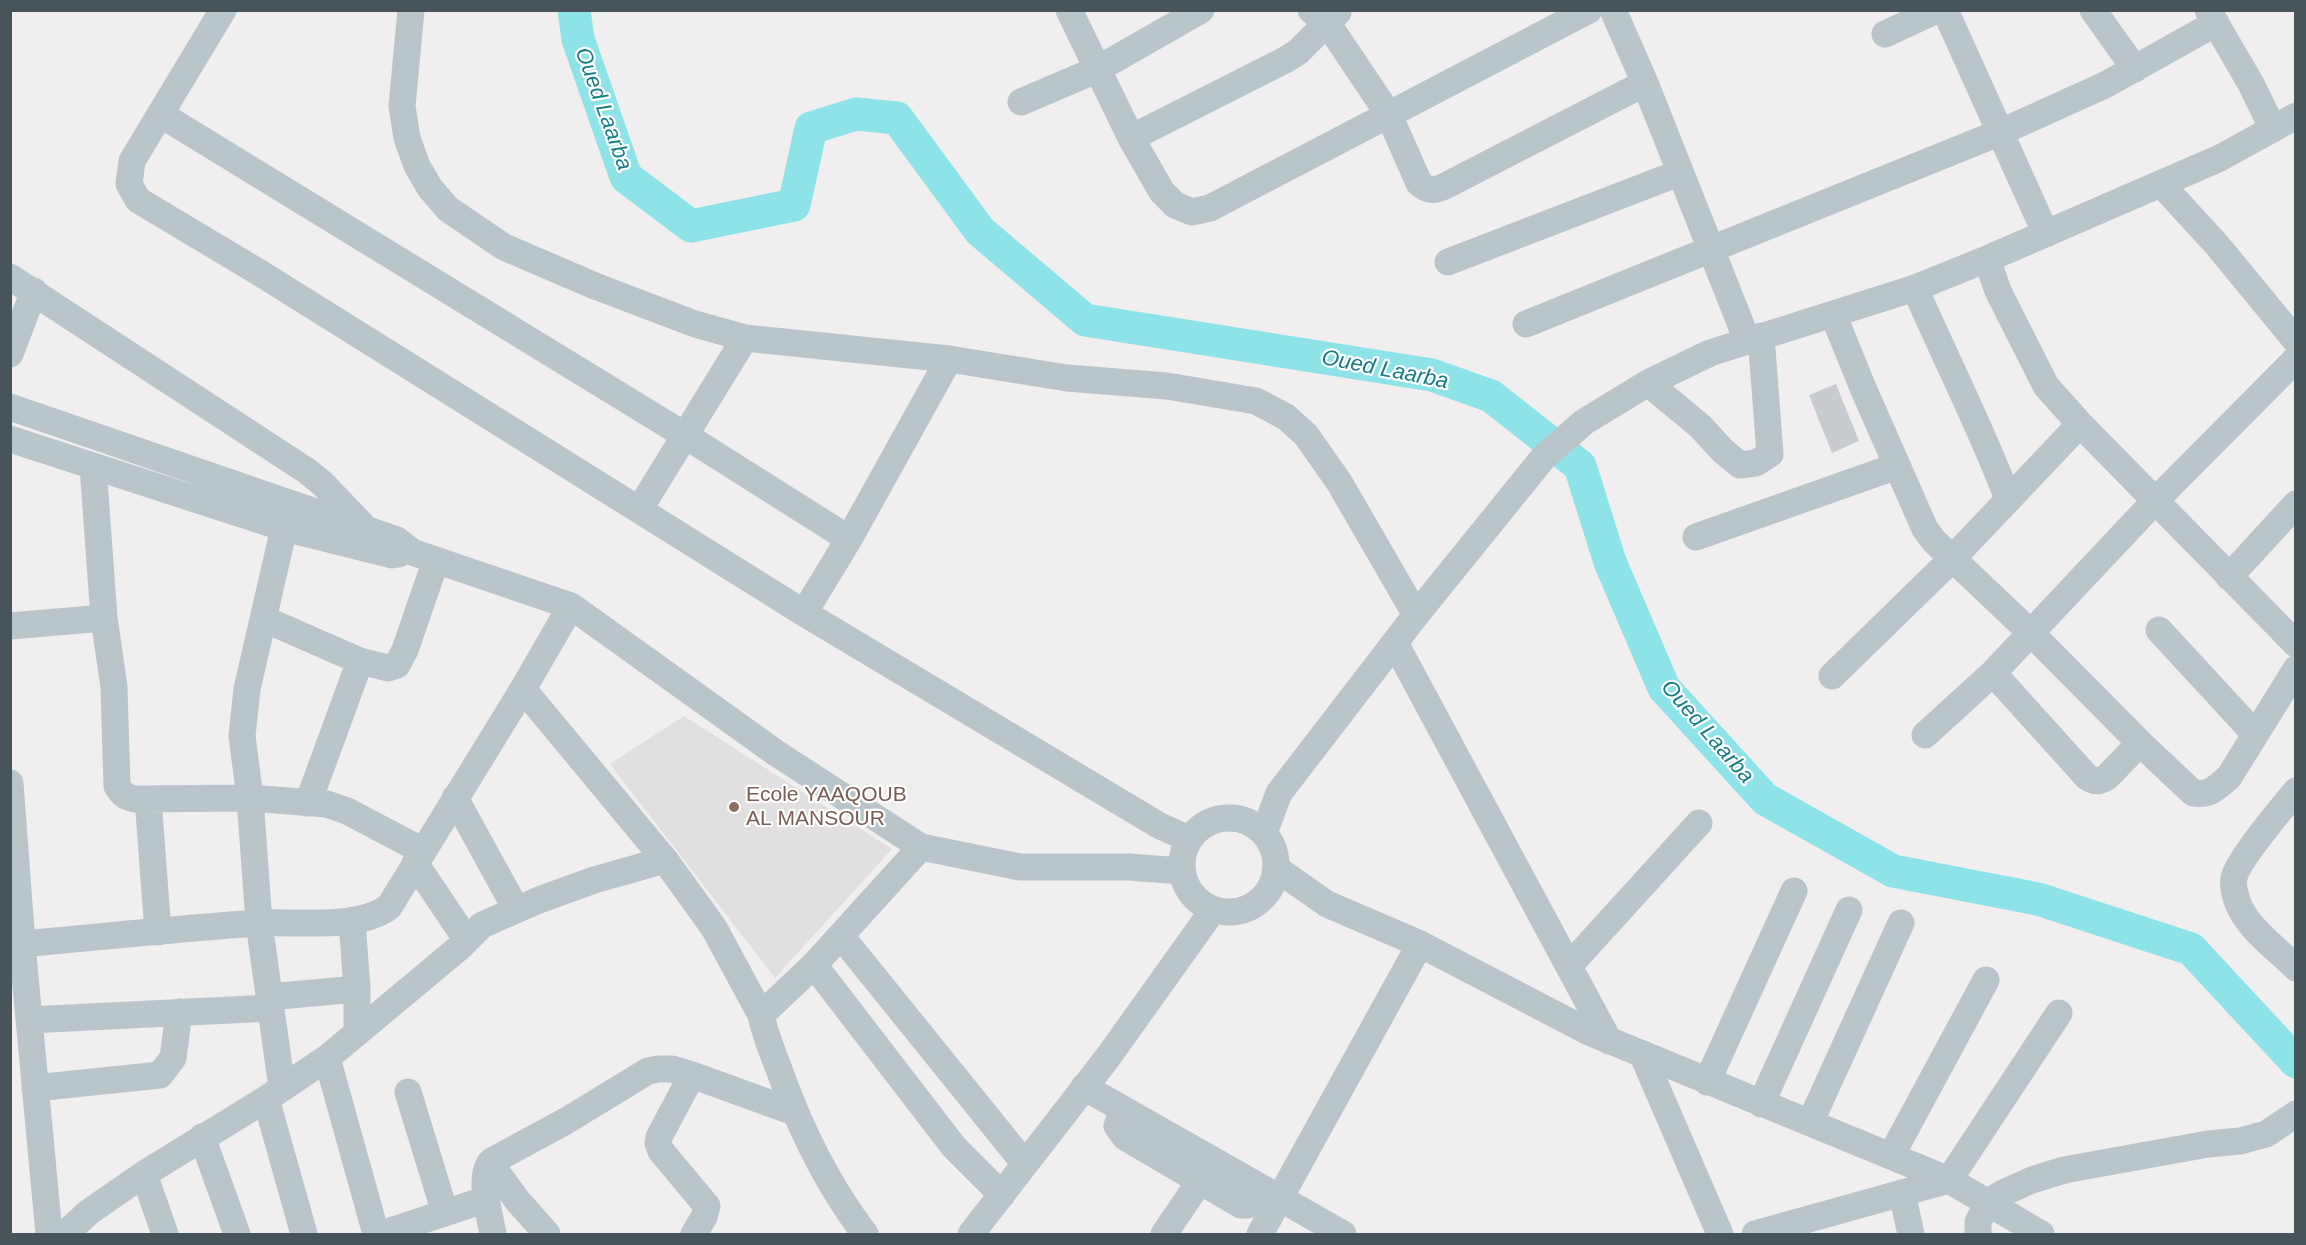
<!DOCTYPE html>
<style>
body{margin:0}
#map{position:relative;width:2306px;height:1245px;overflow:hidden;background:#f0eeee;font-family:Helvetica,sans-serif}
canvas{display:block}
.frame{position:absolute;inset:0;border:12px solid #47545a;pointer-events:none}
</style>
<div id="map">
<canvas width="2306" height="1245"></canvas>
<div class="frame"></div>
</div>
<script>
const context = document.querySelector('canvas').getContext('2d');
context.lineJoin = 'round';
function fill(path, color) { context.fillStyle = color; context.fill(path, 'evenodd'); }
function stroke(path, color, width, dash) { context.strokeStyle = color; context.lineWidth = width; context.lineCap = dash ? 'butt' : 'round'; context.setLineDash(dash || []); context.stroke(path); }
function write(font, color, halo, rows, align = 'center') {
  context.font = font + ' Helvetica,sans-serif'; context.lineWidth = 4.5; context.setLineDash([]); context.textBaseline = 'middle'; context.strokeStyle = halo; context.fillStyle = color; for (const [text, x, y, turn = 0] of rows) {
    context.save(); context.translate(x, y); context.rotate((+turn || 0) * Math.PI / 180); context.textAlign = isNaN(turn) ? turn : align; if (halo) context.strokeText(text, 0, 0); context.fillText(text, 0, 0); context.restore();
  }
}
fill(new Path2D(`
 M684,716L892,849L775,978L610,764Z`), '#e1dfdf');
stroke(new Path2D(`
 M574,10L578,39L626,177L691,226L794,205L811,128L856,114L897,118L980,231L1085,320L1432,375L1491,396L1580,466L1610,562L1664,688L1765,799L1893,871L2038,899L2191,949L2296,1062`), '#8de3e7', 33);
fill(new Path2D(`
 M1836,384L1859,441L1832,453L1809,395Z`), '#c8ccd0');
stroke(new Path2D(`
 M223,10L132,161L129,184L138,200L260,273L804,613L1160,826L1189,839
 M411,10L402,106L407,138L417,166L430,188L448,209L504,247L595,286L695,324L745,338L949,359L1067,378L1167,386L1256,401L1286,417L1306,435L1339,482L1416,615
 M1069,10L1131,138L1162,192L1175,205L1192,212L1210,208L1589,10
 M1311,10L1328,24L1389,115L1419,183C1429,192 1435,191 1447,185L1645,83
 M1613,10L1645,83L1747,340
 M1945,10L2046,234
 M2093,10L2135,69
 M2208,10L2251,84L2273,129
 M1885,34L1937,10
 M1021,102L1096,70L1201,10
 M160,114L686,436L849,539
 M1131,138L1285,60L1298,52L1338,12
 M2162,185L2217,245L2296,341
 M1987,259L1998,291L2046,386L2080,424
 M1448,262L1679,173
 M10,277L307,471L323,484L363,526
 M1915,288C1945,358 1981,427 2008,499
 M1833,314L1863,388L1925,529L1934,541L2031,633L2140,743L2193,793C2210,796 2216,788 2229,777L2296,669
 M1526,324L2001,132L2105,85L2216,23
 M10,354L34,291
 M1648,383L1700,426L1723,451L1740,465L1756,463L1770,454L1761,336
 M10,407L397,540L412,552L571,606L776,753L921,847L1020,867H1129L1182,871
 M10,439L284,528L392,555L399,554
 M93,466L104,618L114,687L117,786C122,794 125,797 135,799L250,798L327,804L347,811L423,851
 M639,510L745,338
 M1696,537L1897,466
 M2229,577L2296,504
 M804,613L849,539L949,359
 M264,619L360,661L308,803
 M10,626L104,618
 M2159,630L2255,734
 M1395,643L1609,1041
 M360,661L388,668L397,665L405,650L436,560
 M1993,673L2087,777C2095,782 2099,782 2107,777L2140,743
 M1832,676L1952,559L2080,424L2296,644
 M523,689L665,860L714,928L761,1015
 M1925,735L1993,673L2154,502L2296,359
 M10,783L22,944L49,1234
 M2296,791C2282,808 2237,861 2234,878C2232,887 2236,898 2239,906C2250,930 2277,949 2296,968
 M455,798L516,909
 M148,799L158,932
 M1182 865a47 47 0 1 1 94 0a47 47 0 1 1-94 0Z
 M1264,833L1279,793L1416,615L1543,458L1584,422L1648,383L1710,353L1915,288L1987,259L2220,158L2296,116
 M415,863L466,939
 M1277,869L1327,904L1420,944L1589,1032L1949,1180L2041,1234
 M352,921L357,989V1033
 M841,936L1025,1164
 M22,944C101,937 181,928 260,923C299,921 357,930 389,907L523,689L571,606
 M814,965L954,1147L1002,1195
 M1569,966L1699,823
 M269,997L357,989
 M29,1020L271,1008
 M1643,1056L1720,1234
 M327,1058L376,1234
 M692,1075L659,1137L658,1143L661,1151L707,1206L704,1217L694,1234
 M1707,1082L1794,891
 M1084,1087L1343,1234
 M35,1088L160,1075L173,1058L179,1012
 M282,1088L259,923L250,798L242,736L247,689L284,528
 M408,1092L445,1213
 M266,1099L304,1234
 M1761,1104L1849,910
 M1123,1109L1117,1126L1125,1137L1241,1205C1253,1207 1257,1197 1262,1188
 M1810,1123L1901,923
 M202,1137L237,1234
 M1891,1156L1986,980
 M490,1163L517,1200L547,1234
 M144,1174L165,1234
 M1902,1193L1911,1234
 M65,1234L89,1212L144,1174L266,1099L327,1058L460,947L482,925L539,900L594,880L665,860
 M381,1234L487,1199
 M493,1234C490,1215 477,1175 492,1161L566,1121L648,1071L658,1069H672L692,1075L794,1112
 M865,1234C827,1184 801,1131 780,1072C773,1053 765,1035 761,1015L814,965L921,847
 M971,1234L1108,1057L1213,910
 M1164,1234L1200,1181
 M1260,1234L1420,944
 M1755,1234L1949,1180L2059,1013
 M1978,1234V1222L1988,1202L2005,1192L2032,1180L2064,1170L2208,1144L2240,1141L2266,1134L2296,1114`), '#bac5ca', 27);
for (const [x, y, r, color] of [
 [734,807,6,"#8d6e63"]
]) { const dot = new Path2D(); dot.arc(x, y, r, 0, 2 * Math.PI); context.fillStyle = color; context.fill(dot); stroke(dot, '#fff', 2); }
write('21px', '#785e54', '#fff', [
 ["Ecole YAAQOUB",746,795],
 ["AL MANSOUR",746,819]
], 'left');
write('italic 22px', '#137f84', '#fff', [
 ["Oued Laarba",603,109,70],
 ["Oued Laarba",1385,370,11],
 ["Oued Laarba",1707,732,49]
]);
</script>
